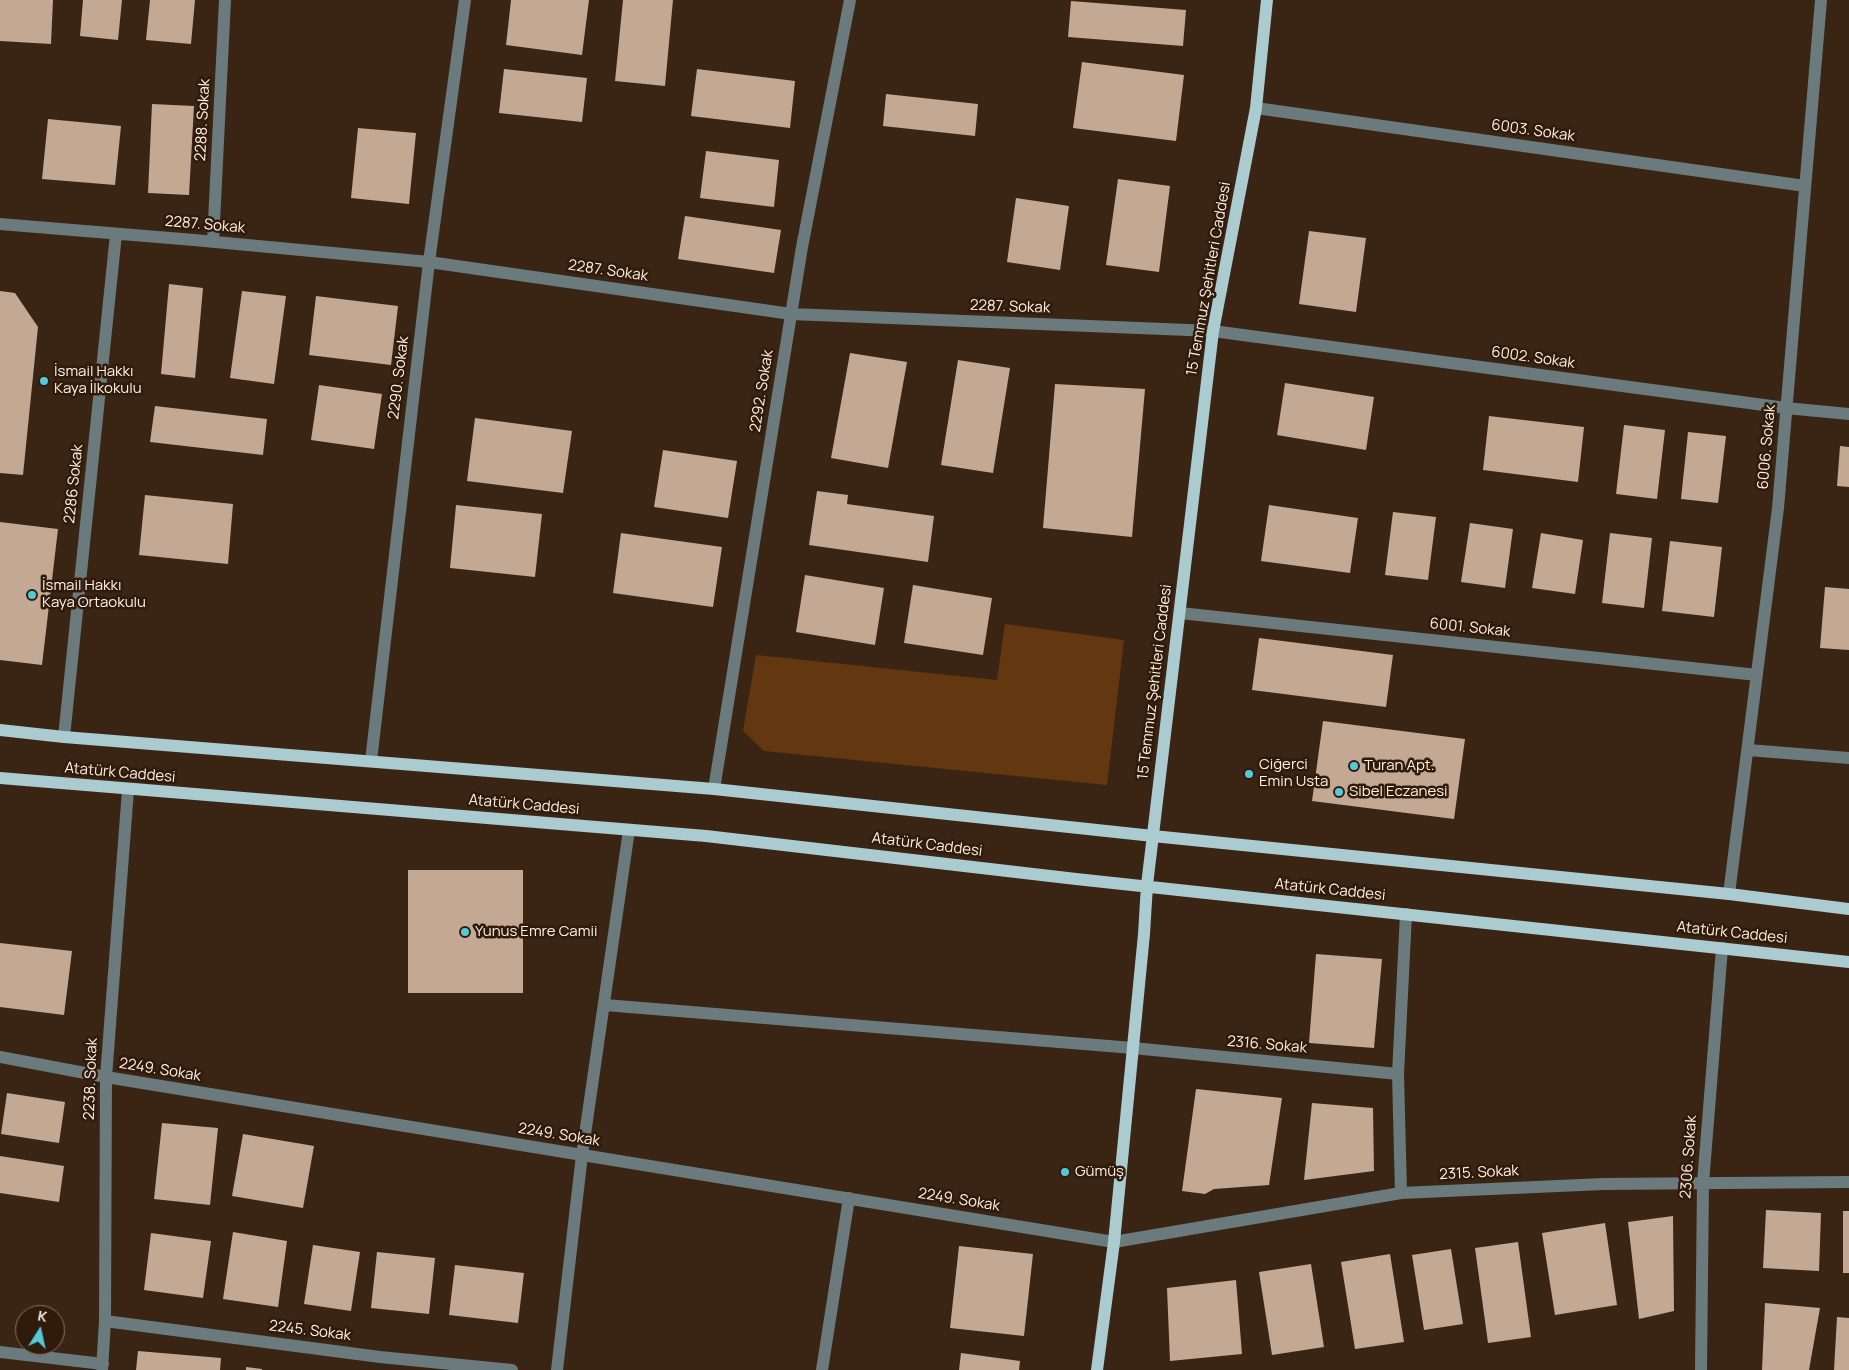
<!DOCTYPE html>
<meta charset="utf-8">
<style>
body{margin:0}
#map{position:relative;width:1849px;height:1370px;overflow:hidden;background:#3a2514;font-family:Manrope,sans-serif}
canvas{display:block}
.north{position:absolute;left:15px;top:1305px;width:50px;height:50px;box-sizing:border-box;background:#301b0b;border:1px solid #827062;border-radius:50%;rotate:10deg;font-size:14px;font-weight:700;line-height:20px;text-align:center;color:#feefe5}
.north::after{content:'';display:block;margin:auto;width:18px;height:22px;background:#52cbd8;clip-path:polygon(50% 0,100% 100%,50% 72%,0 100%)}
</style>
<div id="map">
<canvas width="1849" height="1370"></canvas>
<div class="north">K</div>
</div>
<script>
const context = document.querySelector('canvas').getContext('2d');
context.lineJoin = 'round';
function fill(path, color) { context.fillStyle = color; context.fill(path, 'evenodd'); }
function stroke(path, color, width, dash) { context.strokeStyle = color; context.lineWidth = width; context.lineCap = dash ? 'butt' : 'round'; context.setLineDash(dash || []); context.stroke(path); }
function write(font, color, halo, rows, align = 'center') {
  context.font = font + ' Manrope,sans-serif'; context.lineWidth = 5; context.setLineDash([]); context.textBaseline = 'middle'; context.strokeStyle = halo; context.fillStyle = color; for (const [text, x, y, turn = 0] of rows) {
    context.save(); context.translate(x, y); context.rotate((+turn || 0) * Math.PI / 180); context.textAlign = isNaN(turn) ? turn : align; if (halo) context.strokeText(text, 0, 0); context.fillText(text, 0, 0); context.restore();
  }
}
fill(new Path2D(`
 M1005,624L1124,640L1107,785L764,751L743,731L756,655L997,680Z`), '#633710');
fill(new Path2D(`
 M0,0H53L51,44L0,41Z
 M83,0H122L118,40L80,36Z
 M150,0H195L191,44L146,40Z
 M511,0H589L582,55L506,45Z
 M623,0H673L665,86L615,81Z
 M1071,1L1186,10L1183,46L1068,37Z
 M1082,62L1184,75L1176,141L1073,128Z
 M504,69L587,78L582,122L499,113Z
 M697,69L795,81L790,128L691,116Z
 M886,94L978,104L975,136L883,126Z
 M152,104L194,106L189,195L148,193Z
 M48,119L121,126L115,185L42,179Z
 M358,128L416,133L409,204L351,198Z
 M706,151L779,160L774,207L700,198Z
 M1118,179L1170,186L1159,272L1106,265Z
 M1016,198L1069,206L1060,270L1007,262Z
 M685,216L781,230L774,273L678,259Z
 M1309,231L1366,238L1356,312L1299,304Z
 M169,284L203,288L195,378L161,374Z
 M0,291L15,293L38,327L23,475L0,473Z
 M242,291L286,296L274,384L230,378Z
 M316,296L398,306L391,365L309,355Z
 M850,353L907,362L888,468L831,458Z
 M958,360L1010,368L993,473L941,465Z
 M1285,383L1374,397L1366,450L1277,435Z
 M1055,384L1145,389L1132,537L1043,528Z
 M319,385L382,394L374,449L311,440Z
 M155,406L267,419L263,455L150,442Z
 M1489,416L1584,427L1578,482L1483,470Z
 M475,418L572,431L563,493L467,481Z
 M1624,425L1665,430L1657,499L1616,494Z
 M1688,432L1726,436L1718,503L1681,499Z
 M1840,446L1849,447V487L1837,486Z
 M663,450L737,461L728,518L654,507Z
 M817,491L848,495L847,504L934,516L928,562L809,545Z
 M145,495L233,504L228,564L139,555Z
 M456,505L542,514L535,577L450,568Z
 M1269,505L1358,518L1350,573L1261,561Z
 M1393,512L1436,517L1428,580L1385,575Z
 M0,522L58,529L42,665L0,660Z
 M1470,523L1513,529L1505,588L1461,582Z
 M621,533L722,547L713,607L613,593Z
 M1541,533L1583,540L1575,594L1532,588Z
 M1610,533L1652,538L1644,608L1602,603Z
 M1670,541L1722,547L1714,617L1662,611Z
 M805,575L884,588L875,645L796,632Z
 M913,585L992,598L983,655L904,643Z
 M1825,587L1849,589V650L1820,648Z
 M1259,638L1393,655L1386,707L1252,690Z
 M1323,721L1465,739L1454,819L1312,801Z
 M408,870H523V993H408Z
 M0,943L72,951L64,1015L0,1007Z
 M1316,954L1382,959L1374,1048L1309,1043Z
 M1196,1089L1282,1098L1269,1185L1214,1189L1205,1194L1182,1191Z
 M7,1093L65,1102L59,1143L1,1134Z
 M1312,1103L1373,1108L1374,1171L1304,1180Z
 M162,1123L218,1128L210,1205L154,1199Z
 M243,1134L314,1146L303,1208L232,1196Z
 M0,1156L64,1166L59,1202L0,1193Z
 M1766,1210L1821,1213L1819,1271L1763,1268Z
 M1843,1211H1849V1273H1843Z
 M1673,1216L1674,1311L1639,1319L1628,1222Z
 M1605,1223L1617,1305L1555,1315L1542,1233Z
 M233,1232L287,1241L278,1307L223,1299Z
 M151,1233L211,1241L203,1298L144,1290Z
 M1518,1242L1531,1337L1488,1343L1475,1248Z
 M313,1245L360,1252L351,1311L304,1304Z
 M959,1246L1033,1254L1024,1336L950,1328Z
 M1451,1249L1463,1324L1424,1330L1412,1255Z
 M377,1252L435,1258L429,1314L371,1308Z
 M1390,1254L1404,1342L1355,1349L1341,1262Z
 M1311,1264L1324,1347L1272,1355L1259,1272Z
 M455,1265L524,1273L518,1323L449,1315Z
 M1236,1280L1242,1354L1170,1361L1167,1288Z
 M1765,1303L1820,1308L1809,1370H1762Z
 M1837,1317L1849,1318V1370H1834Z
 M138,1351L221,1358L220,1370H136Z
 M961,1353L1020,1361L1019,1370H959Z
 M246,1367L262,1369V1370H246Z`), '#c3a894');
stroke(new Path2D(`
 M1256,108L1805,186
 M0,224L194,240L429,262L791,314L1213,331L1786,408L1849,414
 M213,242L225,0
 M1180,613L1757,675
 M64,737L116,234
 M1748,750L1849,758
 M371,761L429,262L465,0
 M714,789L802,247L850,0
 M1729,894L1778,508L1821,0
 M605,1005L1133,1048L1398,1074
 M0,1057L106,1077L1114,1242L1401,1193L1603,1184L1849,1182
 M1401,1193L1398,1074L1406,914
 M105,1321L380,1357L512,1370
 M0,1352L103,1364
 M102,1370L105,1321L106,1077L128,790
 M557,1370L582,1155L629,830
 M822,1370L849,1198
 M1701,1370L1703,1183L1722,948`), '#6b7a7c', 12);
stroke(new Path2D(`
 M0,730L64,737L714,789L1153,836L1729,894L1849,909
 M0,778L706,836L1076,879L1849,962
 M1097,1370L1114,1242L1144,934L1147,885L1213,331L1256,108L1267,0`), '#aacbcf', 12);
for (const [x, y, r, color] of [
 [44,381,5,"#52cbd8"],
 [32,595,5,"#52cbd8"],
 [1354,766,5,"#52cbd8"],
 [1249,774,5,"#52cbd8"],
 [1339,792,5,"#52cbd8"],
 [465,932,5,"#52cbd8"],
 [1065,1172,5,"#52cbd8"]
]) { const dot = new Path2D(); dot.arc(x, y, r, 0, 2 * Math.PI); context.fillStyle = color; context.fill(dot); stroke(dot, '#301b0b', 2); }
write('15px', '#feefe5', '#301b0b', [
 ["2288. Sokak",203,120,-87],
 ["6003. Sokak",1533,131,8],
 ["2287. Sokak",205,225,5],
 ["2287. Sokak",608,271,8],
 ["15 Temmuz Şehitleri Caddesi",1209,279,-80],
 ["2287. Sokak",1010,307,2],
 ["6002. Sokak",1533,358,8],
 ["2290. Sokak",399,378,-83],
 ["2292. Sokak",762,391,-81],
 ["6006. Sokak",1767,447,-85],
 ["2286 Sokak",74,484,-84],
 ["6001. Sokak",1470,628,6],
 ["15 Temmuz Şehitleri Caddesi",1155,682,-83],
 ["Atatürk Caddesi",120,773,5],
 ["Atatürk Caddesi",524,805,5],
 ["Atatürk Caddesi",927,845,7],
 ["Atatürk Caddesi",1330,890,6],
 ["Atatürk Caddesi",1732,933,6],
 ["2316. Sokak",1267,1045,5],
 ["2249. Sokak",160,1070,9],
 ["2238. Sokak",91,1079,-88],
 ["2249. Sokak",559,1135,9],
 ["2306. Sokak",1689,1157,-86],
 ["2315. Sokak",1479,1173,-3],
 ["2249. Sokak",959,1200,9],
 ["2245. Sokak",310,1331,7]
]);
write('15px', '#feefe5', '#301b0b', [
 ["İsmail Hakkı",54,372],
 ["Kaya İlkokulu",54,389],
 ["İsmail Hakkı",42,586],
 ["Kaya Ortaokulu",42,603],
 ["Ciğerci",1259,765],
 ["Emin Usta",1259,782],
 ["Turan Apt.",1364,766],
 ["Sibel Eczanesi",1349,792],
 ["Yunus Emre Camii",475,932],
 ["Gümüş",1075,1172]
], 'left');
</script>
